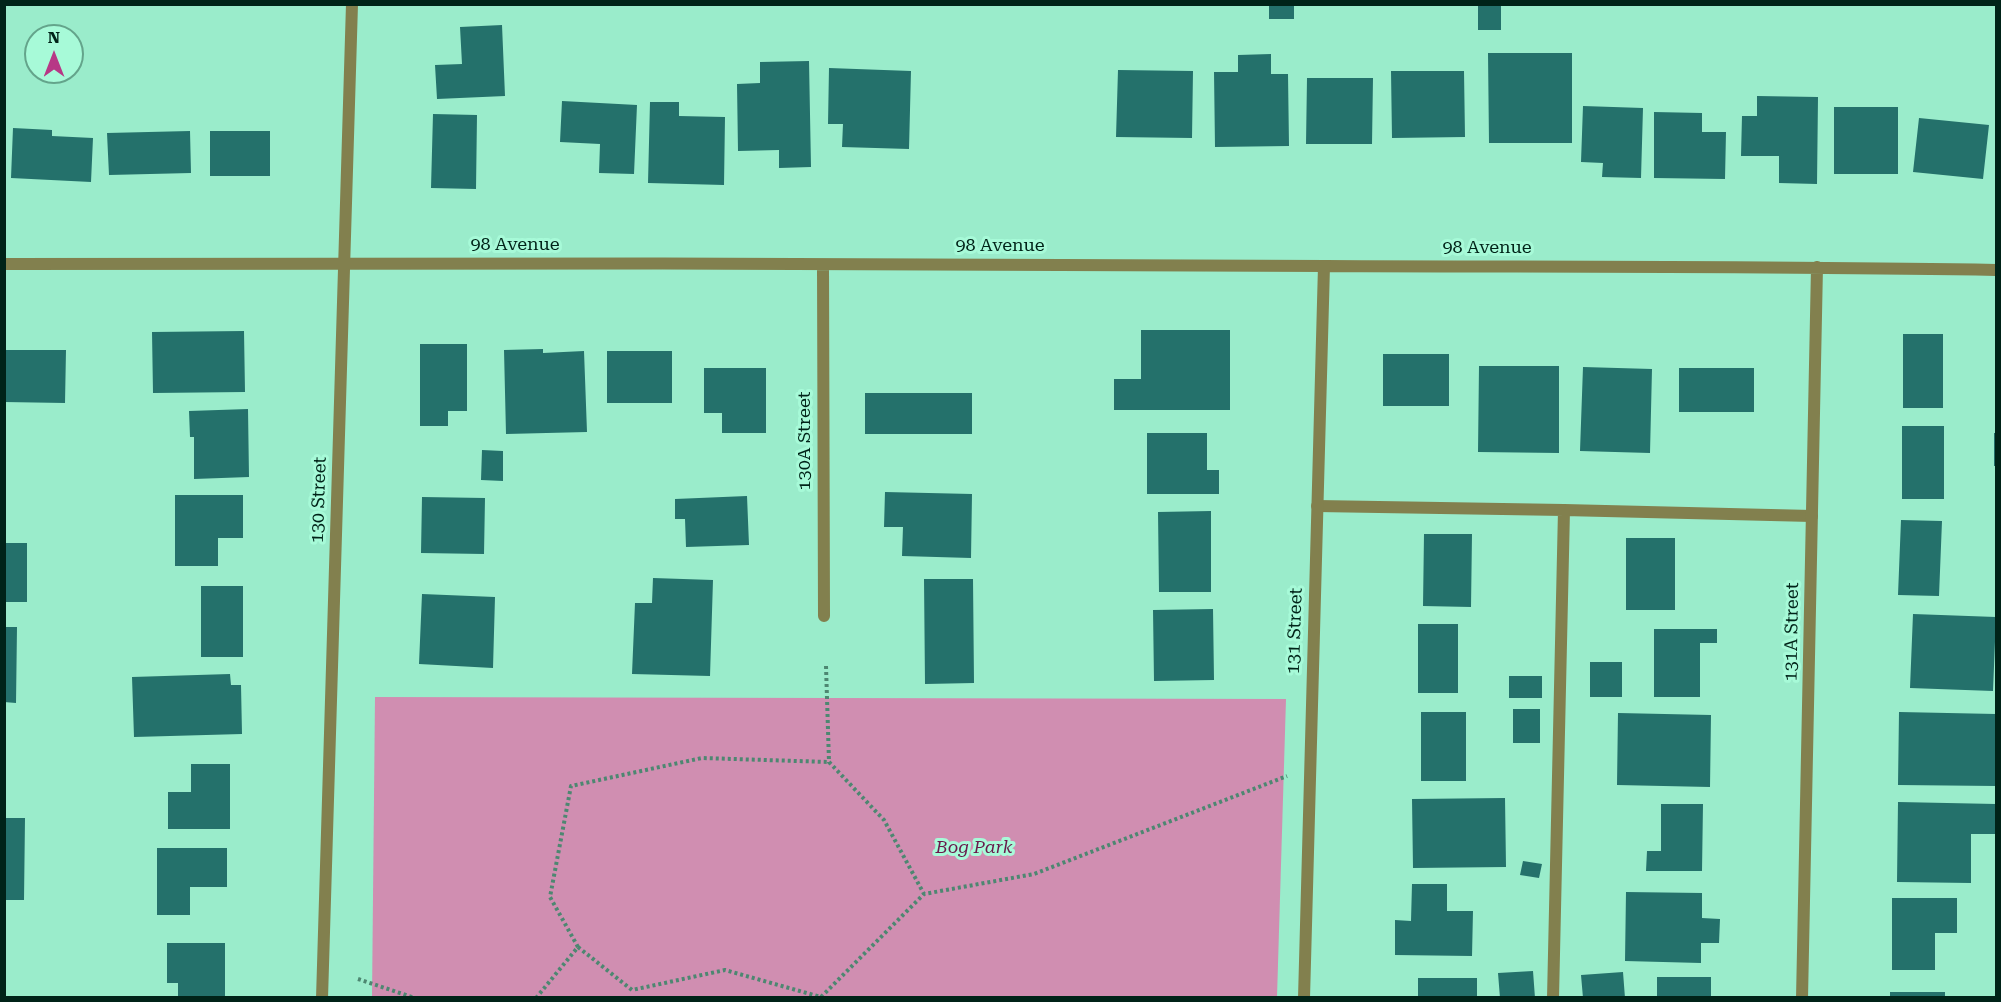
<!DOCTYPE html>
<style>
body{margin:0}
#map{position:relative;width:2001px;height:1002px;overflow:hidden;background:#9aeccb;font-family:"Roboto Serif",serif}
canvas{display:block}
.frame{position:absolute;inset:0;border:6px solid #002318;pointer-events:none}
.north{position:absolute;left:24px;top:24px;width:60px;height:60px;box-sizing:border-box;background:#a7fad8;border:2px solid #64a48b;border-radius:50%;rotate:0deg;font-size:16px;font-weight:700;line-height:24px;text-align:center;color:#002318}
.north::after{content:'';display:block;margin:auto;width:21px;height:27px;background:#b73886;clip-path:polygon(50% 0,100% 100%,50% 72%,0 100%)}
</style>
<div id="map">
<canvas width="2001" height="1002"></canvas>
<div class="frame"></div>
<div class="north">N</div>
</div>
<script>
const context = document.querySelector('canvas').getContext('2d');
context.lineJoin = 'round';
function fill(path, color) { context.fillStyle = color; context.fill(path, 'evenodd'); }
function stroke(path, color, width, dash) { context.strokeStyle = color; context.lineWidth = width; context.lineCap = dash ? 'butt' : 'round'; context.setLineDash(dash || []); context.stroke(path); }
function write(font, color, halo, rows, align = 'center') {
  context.font = font + ' "Roboto Serif",serif'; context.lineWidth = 6; context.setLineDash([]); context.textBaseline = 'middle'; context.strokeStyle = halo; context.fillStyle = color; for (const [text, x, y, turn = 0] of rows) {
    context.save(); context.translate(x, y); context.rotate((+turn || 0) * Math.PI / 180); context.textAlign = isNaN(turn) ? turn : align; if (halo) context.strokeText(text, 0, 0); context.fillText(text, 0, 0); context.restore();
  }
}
fill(new Path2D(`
 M375,697L1286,699L1277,997H372Z`), '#d08eb1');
fill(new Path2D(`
 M1269,4H1294V19H1269Z
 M1478,4H1501V30H1478Z
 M502,25L505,96L437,99L435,65L462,64L460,27Z
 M1488,53H1572V143H1489Z
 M1271,54V74H1288L1289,146L1215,147L1214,72H1238V55Z
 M809,61L811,167L779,168V150L738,151L737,84L760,83V62Z
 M829,68L911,71L909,149L842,147L843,124H828Z
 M1118,70L1193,71L1192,138L1116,137Z
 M1391,71H1464L1465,137L1392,138Z
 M1307,78H1373L1372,144H1306Z
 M1757,96L1818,97L1817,184L1779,183V156H1741L1742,116H1757Z
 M562,101L637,105L634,174L599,173L600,144L560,142Z
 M650,102H679V116L725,117L724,185L648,183Z
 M1583,106L1643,108L1641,178L1602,177L1603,163L1581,162Z
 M1834,107H1898V174H1834Z
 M1654,112L1702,113V132H1726L1725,179L1654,178Z
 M433,114L477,115L476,189L431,188Z
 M1919,118L1989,125L1983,179L1913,172Z
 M13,128L52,130V136L93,138L91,182L11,178Z
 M190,131L191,173L109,175L107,133Z
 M210,131H270V176H210Z
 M1141,330H1230V410H1114V379H1141Z
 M244,331L245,392L153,393L152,332Z
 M1903,334H1943V408H1903Z
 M420,344H467V411H448V426H420Z
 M543,349V353L584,351L587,432L506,434L504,350Z
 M4,350H66L65,403L4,402Z
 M607,351H672V403H607Z
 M1383,354H1449V406H1383Z
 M1479,366H1559V453L1478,452Z
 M1583,367L1652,369L1650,453L1580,451Z
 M704,368H766V433H722V413H704Z
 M1679,368H1754V412H1679Z
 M865,393H972V434H865Z
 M248,409L249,477L194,479V437H190L189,411Z
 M1902,426H1944V499H1902Z
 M1147,433H1207V470H1219V494H1147Z
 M1994,433H1996V466H1994Z
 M482,450L503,451V481L481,480Z
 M885,492L972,494L971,558L902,556L903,527H884Z
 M175,495H243V538H218V566H175Z
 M747,496L749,545L686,547L685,519H675V499Z
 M422,497L485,498L484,554L421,553Z
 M1211,511V592H1159L1158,512Z
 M1901,520L1942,521L1939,596L1898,595Z
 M1424,534H1472L1471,607L1423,606Z
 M1626,538H1675V610H1626Z
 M4,543H27V602H4Z
 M653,578L713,580L710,676L632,674L635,603H652Z
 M924,579H973L974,683L925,684Z
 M201,586H243V657H201Z
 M422,594L495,597L493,668L419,664Z
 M1213,609L1214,680L1154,681L1153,610Z
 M1913,614L1996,617L1993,691L1910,688Z
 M1418,624H1458V693H1418Z
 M4,627H17L16,703L4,702Z
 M1654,629H1717V643H1700V697H1654Z
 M1590,662H1622V697H1590Z
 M230,674L231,685H241L242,734L134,737L132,677Z
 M1509,676H1542V698H1509Z
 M1513,709H1540V743H1513Z
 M1421,712H1466V781H1421Z
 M1899,712L1996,714V786L1898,785Z
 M1618,713L1711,715L1710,787L1617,785Z
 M191,764H230V829H168V792H191Z
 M1505,798L1506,867L1413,868L1412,799Z
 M1898,802L1996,804V834H1971V883L1897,882Z
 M1661,804H1703L1702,871H1646L1647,851H1661Z
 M5,818H25L24,900H5Z
 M157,848H227V887H190V915H157Z
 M1523,861L1542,864L1539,878L1520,875Z
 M1412,884H1447V911H1473L1472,956L1395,955V920L1411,921Z
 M1626,892L1702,893V918L1720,919L1719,943H1701V963L1625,961Z
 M1892,898H1957V933H1935V970H1892Z
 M167,943H225V998H178V983H167Z
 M1533,971L1535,998H1500L1498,973Z
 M1623,972L1625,998H1583L1581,975Z
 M1657,977H1711V998H1657Z
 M1418,978H1477V998H1418Z
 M1890,992H1945V998H1890Z`), '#24716b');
stroke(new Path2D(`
 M826,666L829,762L884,820L924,894
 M578,947L550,897L571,786L702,758L829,762
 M358,979L415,998
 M536,998L578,947L632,990L725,970L821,997L924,894L1034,874L1287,776`), '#4d8771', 4, [3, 3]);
stroke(new Path2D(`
 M1317,506L1564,510
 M1553,998L1564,510L1812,516`), '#82804e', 12);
stroke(new Path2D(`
 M4,264C445,262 885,264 1326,266C1549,267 1773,266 1996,270
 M823,265L824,616
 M322,998L352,4
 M1304,998L1324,266
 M1802,998L1817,267`), '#82804e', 12);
write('18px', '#002318', '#a7fad8', [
 ["98 Avenue",515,245],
 ["98 Avenue",1000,246],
 ["98 Avenue",1487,248],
 ["130A Street",805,441,-90],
 ["130 Street",319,500,-88],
 ["131 Street",1295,631,-88],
 ["131A Street",1792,632,-89]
]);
write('italic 18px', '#69194b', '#a7fad8', [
 ["Bog Park",974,848]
]);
</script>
